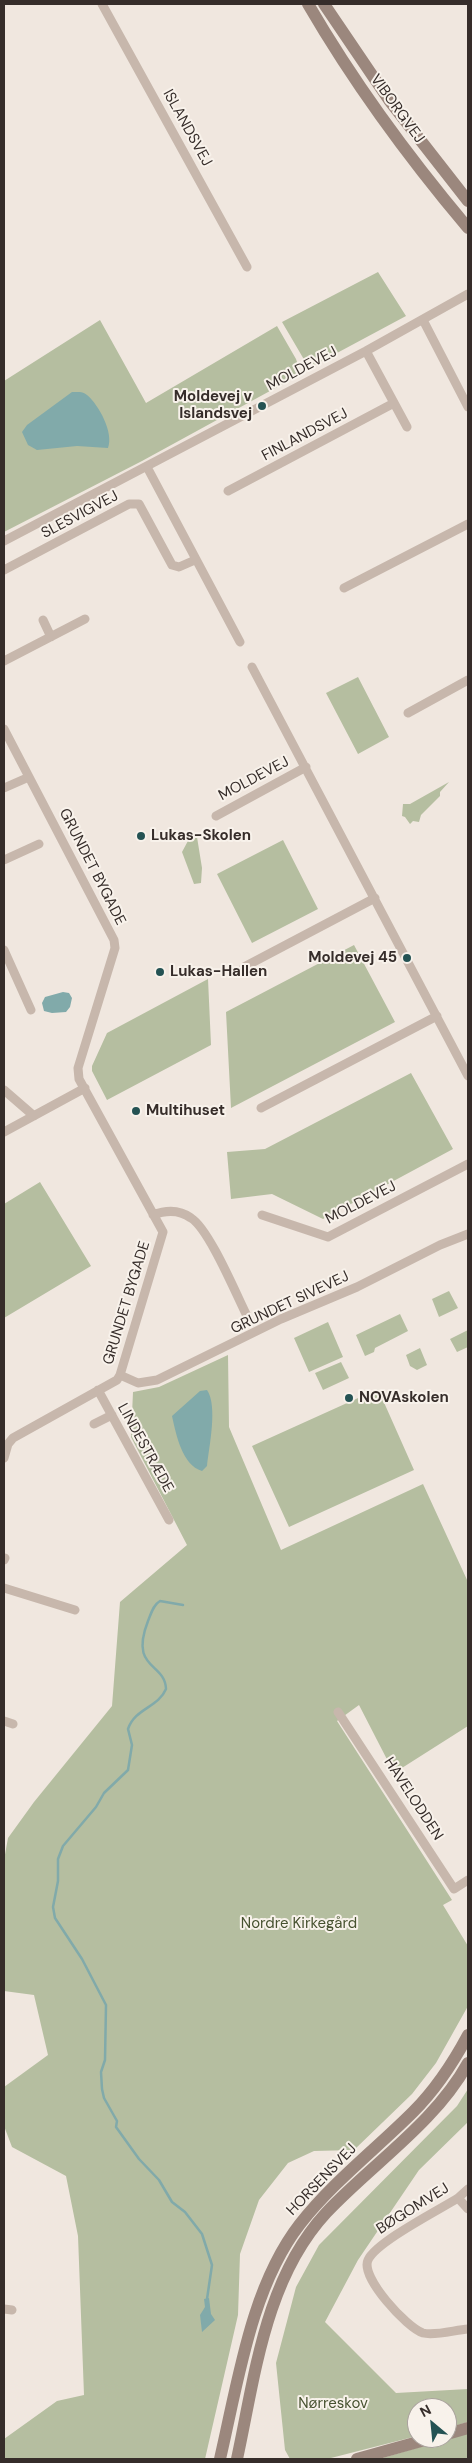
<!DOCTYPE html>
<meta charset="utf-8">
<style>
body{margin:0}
#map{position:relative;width:472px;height:2463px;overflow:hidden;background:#f0e7df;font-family:"DM Sans",sans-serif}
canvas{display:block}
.frame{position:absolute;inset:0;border:5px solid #362d2a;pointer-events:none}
.north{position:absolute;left:407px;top:2398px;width:50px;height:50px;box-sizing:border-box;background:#f8f2eb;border:1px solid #aaa39e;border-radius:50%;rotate:332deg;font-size:14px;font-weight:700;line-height:20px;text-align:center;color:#362d2a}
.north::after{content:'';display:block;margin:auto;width:18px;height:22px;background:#245253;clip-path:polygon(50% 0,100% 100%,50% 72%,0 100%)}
</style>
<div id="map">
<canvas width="472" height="2463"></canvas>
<div class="frame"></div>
<div class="north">N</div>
</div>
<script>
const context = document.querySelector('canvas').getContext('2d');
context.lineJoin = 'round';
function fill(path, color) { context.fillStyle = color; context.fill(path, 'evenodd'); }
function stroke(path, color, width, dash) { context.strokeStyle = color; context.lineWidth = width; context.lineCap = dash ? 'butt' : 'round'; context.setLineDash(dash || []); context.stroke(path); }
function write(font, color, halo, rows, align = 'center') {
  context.font = font + ' "DM Sans",sans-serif'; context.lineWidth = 4; context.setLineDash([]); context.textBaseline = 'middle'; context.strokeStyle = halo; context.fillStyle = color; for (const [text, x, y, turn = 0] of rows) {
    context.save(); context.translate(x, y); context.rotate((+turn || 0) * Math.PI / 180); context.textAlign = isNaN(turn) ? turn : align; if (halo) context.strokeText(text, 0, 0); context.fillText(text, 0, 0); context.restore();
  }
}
fill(new Path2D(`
 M378,272L406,316L309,368L282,322Z
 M100,320L146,403L277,326L296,359L301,374L142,461L4,532V381Z
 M358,677L389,737L358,754L326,693Z
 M449,782L440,792V796L421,815L419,822L413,821L410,824L405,817L402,816L403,804H410Z
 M197,837L202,868L201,883L194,884L182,852L189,839Z
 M283,840L318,909L252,943L217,874Z
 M354,945L395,1022L231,1108L226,1012Z
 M208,979L211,1045L107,1100L92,1071V1066L107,1033Z
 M411,1073L453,1149L323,1219L272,1194L231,1199L227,1152L265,1149Z
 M40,1182L91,1266L4,1318V1204Z
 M449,1291L458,1308L439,1317L432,1299Z
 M400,1314L408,1331L375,1348L374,1352L365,1356L356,1335Z
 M328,1322L343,1357L309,1372L294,1338Z
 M468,1330V1347L457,1352L450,1339Z
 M420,1348L427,1365L417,1370L410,1366L406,1355Z
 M228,1355L229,1427L281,1550L423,1484L468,1582V1726L394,1773L359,1705L337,1721L452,1900L443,1905L468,1946V2006L436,2063L412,2094L354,2150L314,2151L288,2163L259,2200L240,2254L238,2315L205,2459H4V2439L57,2401L84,2395L78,2236L66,2176L12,2147L4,2126V2087L48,2055L34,1995L4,1991V1860L8,1838L34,1802L112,1706L120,1602L187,1545L131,1437L133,1392L159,1387Z
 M341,1362L349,1378L323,1390L315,1373Z
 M378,1389L414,1470L289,1527L252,1446Z
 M468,2089V2122L419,2170L358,2260L325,2322L396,2393L468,2389V2422L447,2428V2408H417V2436L327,2459H290L285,2450L276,2363L296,2287L319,2245L457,2106Z
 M468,2433V2459H379Z`), '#b5bea0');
fill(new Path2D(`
 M72,392C77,392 83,391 87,395C99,405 114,433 108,448L77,446L37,450L28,445L22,432L27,425Z
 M63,992L69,993L72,998L70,1007L66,1012L52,1013L44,1011L42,1003L45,997Z
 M207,1390C218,1406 209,1447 207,1466L202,1471C182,1465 176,1434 172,1416L200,1391Z
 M209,2298L211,2314L215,2320L202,2332L200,2315L205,2307L204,2299Z`), '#81aaaa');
stroke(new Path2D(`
 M183,1605L160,1601C153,1605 151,1614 148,1621C129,1670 165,1662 166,1689C158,1708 135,1708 128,1729L132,1745L128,1770L104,1793L96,1807L63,1846L58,1859V1881L53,1907L55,1918L82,1959L106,2005L105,2060L101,2072L102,2089L104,2098L117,2121L116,2127L139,2159L159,2180L172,2202L185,2212L202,2234L212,2265L207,2299`), '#81aaaa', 2.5);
stroke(new Path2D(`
 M102,4L247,267
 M423,320L468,407
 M366,351L407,427
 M147,467L240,642
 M228,491L394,403
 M4,541L366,351L468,294
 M4,570L129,504H139L172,565L179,567L195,560
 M344,588L468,524
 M43,620L51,637
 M4,661L85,619
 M252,667L468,1076
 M408,713L468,680
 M4,729L114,940L115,948L78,1068L79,1079L163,1232L120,1375L117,1380L13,1438L8,1444L4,1458
 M4,788L29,777
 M216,816L306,767
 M4,860L39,844
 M4,950L31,1010
 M244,967L375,898
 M4,1090L34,1116
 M261,1108L437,1016
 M4,1132L85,1088
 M153,1215C166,1210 180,1210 191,1218C209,1229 236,1294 247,1316
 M262,1215L328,1237L468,1164
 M120,1375L138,1383L157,1380L281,1319L357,1287L440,1245L468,1234
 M98,1390L169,1520
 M94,1424L112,1415
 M4,1560L5,1558
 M4,1588L75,1610
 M338,1712L454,1889L468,1880
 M4,1721L13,1724
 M468,2189L458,2198C439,2210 376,2242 368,2260C360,2277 407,2328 423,2333C435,2336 455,2330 468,2329
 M458,2198L468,2209
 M4,2309L12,2310`), '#c7b7ac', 9);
stroke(new Path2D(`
 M308,4C354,83 409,158 468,228
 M324,4L389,100L468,201
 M447,2434L468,2428
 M220,2459C238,2382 251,2287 300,2224C333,2182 376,2149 413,2112C436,2089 453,2063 468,2035
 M237,2459C255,2376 265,2279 326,2213C372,2164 435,2123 468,2063
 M357,2459L432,2438`), '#9b877d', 12);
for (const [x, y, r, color] of [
 [262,406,5,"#245253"],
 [141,836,5,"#245253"],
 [407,958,5,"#245253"],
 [160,972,5,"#245253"],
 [136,1111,5,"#245253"],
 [349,1398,5,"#245253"]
]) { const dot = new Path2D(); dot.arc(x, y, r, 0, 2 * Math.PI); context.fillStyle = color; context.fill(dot); stroke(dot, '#f8f2eb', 2); }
write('15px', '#362d2a', '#f8f2eb', [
 ["VIBORGVEJ",397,109,54],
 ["ISLANDSVEJ",187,128,61],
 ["MOLDEVEJ",302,369,-28],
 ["FINLANDSVEJ",305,435,-28],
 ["SLESVIGVEJ",80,515,-28],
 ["MOLDEVEJ",254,779,-28],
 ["GRUNDET BYGADE",92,867,63],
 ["MOLDEVEJ",361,1203,-27],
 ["GRUNDET BYGADE",127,1303,-73],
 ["GRUNDET SIVEVEJ",290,1303,-25],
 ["LINDESTRÆDE",145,1448,61],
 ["HAVELODDEN",413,1799,57],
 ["HORSENSVEJ",322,2180,-46],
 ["BØGOMVEJ",413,2209,-32]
]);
write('bold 15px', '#362d2a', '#f8f2eb', [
 ["Moldevej v",252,397,"right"],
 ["Islandsvej",252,414,"right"],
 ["Lukas-Skolen",151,836],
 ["Moldevej 45",397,958,"right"],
 ["Lukas-Hallen",170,972],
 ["Multihuset",146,1111],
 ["NOVAskolen",359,1398]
], 'left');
write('15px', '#475230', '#f8f2eb', [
 ["Nordre Kirkegård",299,1924],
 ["Nørreskov",333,2404]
]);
</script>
